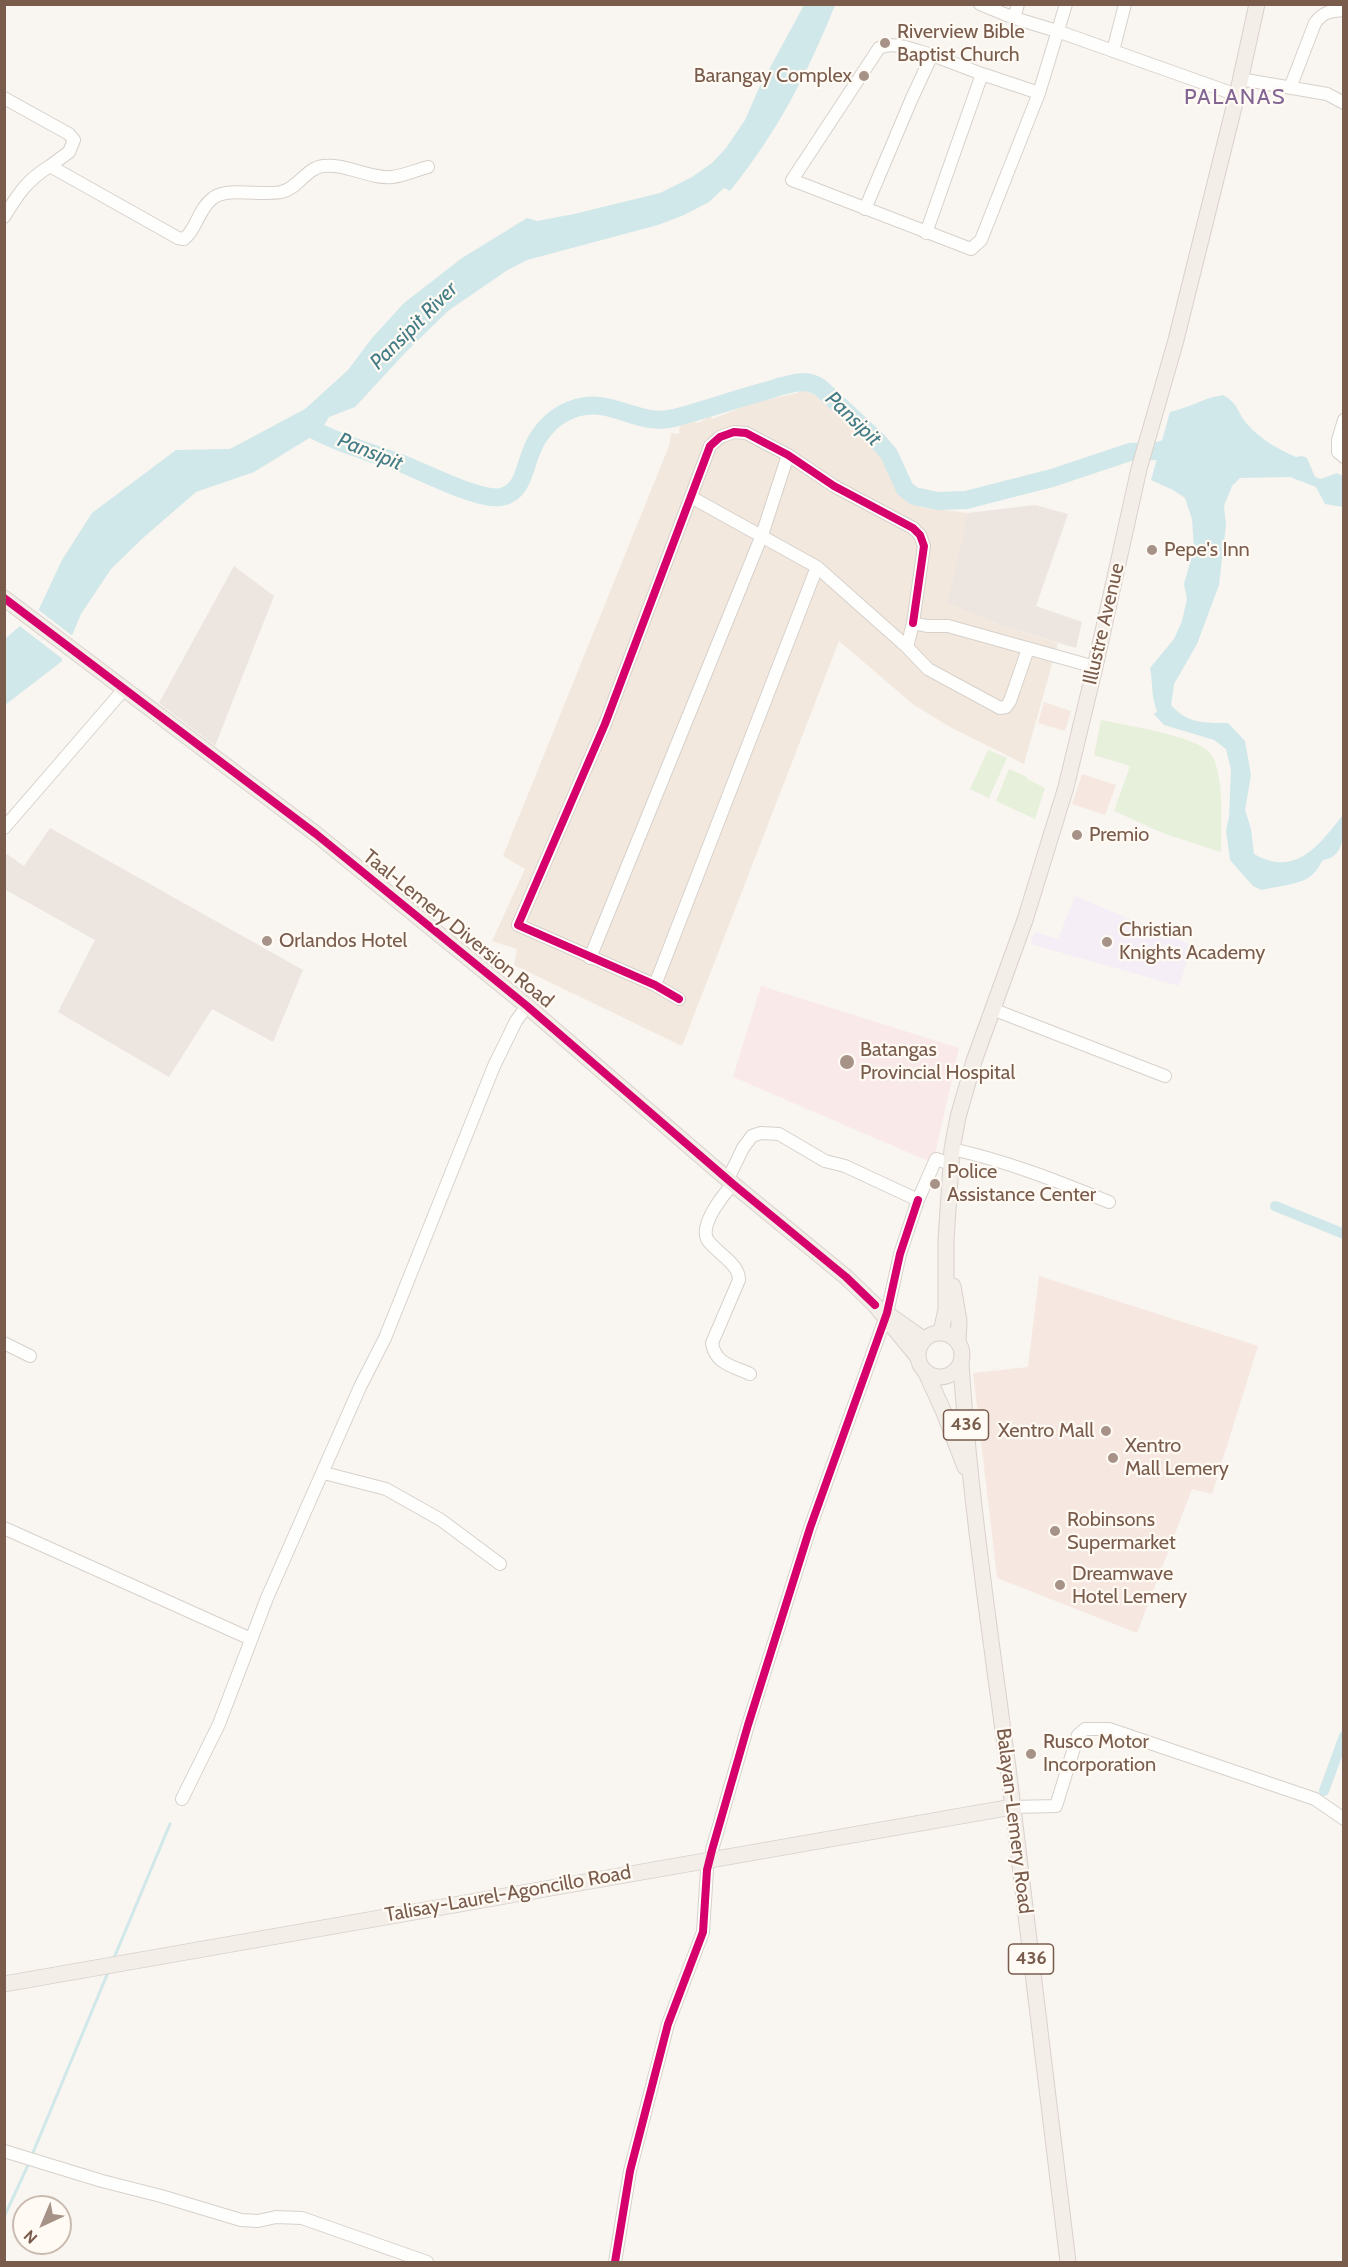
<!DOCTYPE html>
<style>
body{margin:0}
#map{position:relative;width:1348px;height:2267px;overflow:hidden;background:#f9f5f0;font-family:Cabin,sans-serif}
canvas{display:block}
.frame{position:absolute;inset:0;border:6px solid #7a5c4d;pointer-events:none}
.north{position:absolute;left:12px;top:2195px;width:60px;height:60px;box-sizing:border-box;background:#fffaf3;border:2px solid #cabbb1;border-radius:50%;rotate:224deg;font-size:16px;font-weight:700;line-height:24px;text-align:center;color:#7a5c4d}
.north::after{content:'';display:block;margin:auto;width:21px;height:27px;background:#a69286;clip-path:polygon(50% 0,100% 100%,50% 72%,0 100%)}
</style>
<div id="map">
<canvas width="1348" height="2267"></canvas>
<div class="frame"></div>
<div class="north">N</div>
</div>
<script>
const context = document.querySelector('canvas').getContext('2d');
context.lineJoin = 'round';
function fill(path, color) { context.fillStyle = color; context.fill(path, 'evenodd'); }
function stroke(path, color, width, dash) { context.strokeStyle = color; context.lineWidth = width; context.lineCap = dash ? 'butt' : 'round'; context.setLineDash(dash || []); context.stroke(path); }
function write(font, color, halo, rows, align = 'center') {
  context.font = font + ' Cabin,sans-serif'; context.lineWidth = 4.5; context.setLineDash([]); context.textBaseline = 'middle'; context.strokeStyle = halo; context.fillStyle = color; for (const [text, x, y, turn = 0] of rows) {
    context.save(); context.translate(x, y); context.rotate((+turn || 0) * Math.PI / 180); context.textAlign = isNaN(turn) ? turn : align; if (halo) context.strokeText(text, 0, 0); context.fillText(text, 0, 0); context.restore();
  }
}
fill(new Path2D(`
 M803,389L824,400L869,441L879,453L895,485L910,502L921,507L968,513L949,603L1003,626L1058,643L1024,764L950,727L914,705L839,641L682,1046L514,965L517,949L492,941L525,869L503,856L669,446L671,433L679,434L680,421L684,418L698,423L710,416L713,419L749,404L797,393Z`), '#f2e8de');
fill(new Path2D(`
 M1044,702L1071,711L1065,731L1038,723Z
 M1082,774L1116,785L1105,815L1072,804Z
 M1039,1276L1258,1346L1212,1494L1192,1489L1137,1633L997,1578L973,1373L1028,1367Z`), '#f6e8e1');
fill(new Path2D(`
 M1035,505L1068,514L1036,606L1082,622L1076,648L1003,626L948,603L968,513Z
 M234,566L274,596L215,746L159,703Z
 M50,828L303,970L273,1042L212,1009L169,1077L58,1012L95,940L4,889L5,857L7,854L24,866Z`), '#ede5e0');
fill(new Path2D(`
 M1075,896L1192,945L1179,986L1030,944L1035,932L1058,939Z`), '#f6eef6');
fill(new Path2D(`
 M761,986L959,1048L933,1163L733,1077Z`), '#fae9e9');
fill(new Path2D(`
 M1101,720C1124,725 1197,736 1210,753C1225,771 1221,828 1221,852L1165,834L1114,811L1130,766L1094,755Z
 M988,750L1007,758L989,798L970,789Z
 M1009,769L1027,777V779L1045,788L1035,819L996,801Z`), '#e7f0db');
fill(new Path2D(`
 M804,5H835C807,75 778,131 730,191L724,188L709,202L684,215L658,225L527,260L506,271L448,311L405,353L355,407L329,417L323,427L322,442L311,437L254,472L196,492L143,538L111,569L81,614L61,662L5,705V639L39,609L62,560L92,513L176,450L230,449L305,409L348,370L372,338L404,303L462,258L527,218L537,221L574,214L660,193L692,177L712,163L726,148L745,120L759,88Z
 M1223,395C1239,404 1237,412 1247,424C1261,440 1278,449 1296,457L1302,456L1307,458L1315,477L1321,479L1337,473L1343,476V507L1325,504L1316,487L1290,477L1240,478L1232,486L1224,506L1226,525L1219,585L1197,644L1174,684L1171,705C1188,724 1204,723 1228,723L1245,741L1251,775L1245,810L1251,829L1254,854C1296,878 1319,845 1343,815C1344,833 1345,857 1323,860C1320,864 1318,869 1314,873C1304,885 1276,886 1262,890L1253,886L1230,860L1226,830L1229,817L1231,770L1226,749L1214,740L1164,725L1154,714L1157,711C1151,697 1153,683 1150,668L1174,639L1182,621L1187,599L1184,584L1194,549L1192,519L1185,498L1173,490L1151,480L1170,412C1189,408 1203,398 1223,395Z`), '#d0e8ea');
fill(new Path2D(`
 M36,608L74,637L64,660L17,624Z`), '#f9f5f0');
stroke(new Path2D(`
 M114,1958L170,1824
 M32,2155L109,1970
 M4,2217L30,2161`), '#d0e8ea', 3);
stroke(new Path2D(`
 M1275,1206L1344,1234
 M1324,1791L1344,1736`), '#d0e8ea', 10);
stroke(new Path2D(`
 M310,428C340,444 372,453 403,464C425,473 480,501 501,497C524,492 524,467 532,450C537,436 550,420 564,413C607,390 634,428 674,418C705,410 735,399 766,391C778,387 792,382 805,382C812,383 817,385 822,389L877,440L889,454L905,489L914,496L938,501L966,500L1052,478L1130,452L1158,451L1180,444`), '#d0e8ea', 18);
const minor = new Path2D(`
 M980,4L1014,18L1057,31L1237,95
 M1014,18L1018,4
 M1113,51L1125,4
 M932,55C917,51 894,40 879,48L792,180L971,249L981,240L1039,93L1066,4
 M1240,79L1327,94L1344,103
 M1290,88L1315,23C1323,12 1330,11 1344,10
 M4,98L69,134L74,140L69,152L50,166
 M865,209L912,98L932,55L982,74
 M4,217C18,194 27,180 50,166L178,238L184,239C197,229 198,209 213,198C227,187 263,196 281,192C298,189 306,168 323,166C346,163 369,179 392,177C403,176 416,170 428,167
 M926,233L982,74L1039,93
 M1344,420L1338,440V452L1344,457
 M691,497L817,567L907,647
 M1028,649L1010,701L1006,707L1000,708L928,669L907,647L913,623L927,626H948L1095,667
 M4,828L125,688
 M590,958L762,535L788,455
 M655,985L817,567
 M679,999L655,985L518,925L605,724L710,446L720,437L734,432L746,433L788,455L834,486L913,528L920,535L924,546L913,623
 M992,1009L1165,1076
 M952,1149C1007,1161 1057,1181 1109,1202
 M728,1179L743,1148L752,1136L761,1133L779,1134L825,1161L845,1166L918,1200L936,1159L951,1164
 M733,1184C724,1194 700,1223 707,1239C711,1246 722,1254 728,1260C734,1266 739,1271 739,1280L712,1343C715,1364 733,1366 750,1374
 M4,1343L30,1356
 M324,1473L386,1489L441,1520L500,1564
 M4,1528L251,1639
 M182,1799L219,1724L267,1598L360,1387L385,1338L494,1066L516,1021L527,1006
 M1012,1807L1056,1806L1078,1735L1085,1729H1109L1315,1799L1344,1819
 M712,1850L748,1725L810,1528L887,1313L900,1254L918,1200
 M4,2151L102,2181L161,2196L241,2220L258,2221L276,2217L302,2218L427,2262
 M615,2262L630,2171L668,2024L703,1932L707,1870`);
const major = new Path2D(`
 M4,598L316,834L527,1006L733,1184L846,1277L875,1305L917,1356
 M953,1286L959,1321L958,1343
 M889,1315L923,1339
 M941,1332L946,1309V1240L952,1149L958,1117L974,1061L1025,920L1066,787L1095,667L1139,469L1176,340L1237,95L1257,4
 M918 1355a22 22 0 1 1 44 0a22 22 0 1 1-44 0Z
 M961,1363C970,1504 992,1644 1010,1783C1030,1943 1049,2103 1068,2262
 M926,1373L943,1410L965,1467
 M4,1984L1012,1807`);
stroke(minor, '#d7d1cb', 14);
stroke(major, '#dad1cc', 17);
stroke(minor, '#fefefd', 12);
stroke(major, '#f3eee8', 15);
stroke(new Path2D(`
 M4,598L316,834L527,1006L733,1184L846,1277L875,1305
 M679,999L655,985L518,925L605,724L710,446L720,437L734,432L746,433L788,455L834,486L913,528L920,535L924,546L913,623
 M615,2262L630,2171L668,2024L703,1932L707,1870L712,1850L748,1725L810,1528L887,1313L900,1254L918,1200`), '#d6006c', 8);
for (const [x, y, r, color] of [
 [885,43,6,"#a69286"],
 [864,76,6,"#a69286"],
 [1152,550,6,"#a69286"],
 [1077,835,6,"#a69286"],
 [267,941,6,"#a69286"],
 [1107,942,6,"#a69286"],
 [847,1062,8,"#a69286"],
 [935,1184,6,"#a69286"],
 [1106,1431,6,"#a69286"],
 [1113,1458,6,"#a69286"],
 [1055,1531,6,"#a69286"],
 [1060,1585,6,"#a69286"],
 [1031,1754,6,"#a69286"]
]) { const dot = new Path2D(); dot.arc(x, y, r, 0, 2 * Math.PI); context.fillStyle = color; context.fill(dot); stroke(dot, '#fffaf3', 2); }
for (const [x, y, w] of [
 [966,1425,45],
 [1031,1959,45]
]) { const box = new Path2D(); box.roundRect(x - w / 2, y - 15, w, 30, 4.5); context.fillStyle = '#fffaf3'; context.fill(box); stroke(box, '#7a5c4d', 1.5); }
write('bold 18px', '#7a5c4d', null, [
 ["436",966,1425],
 ["436",1031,1959]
]);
write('20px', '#7a5c4d', '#fffaf3', [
 ["Riverview Bible",897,32],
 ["Baptist Church",897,55],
 ["Barangay Complex",852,76,"right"],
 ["Pepe's Inn",1164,550],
 ["Premio",1089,835],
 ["Christian",1119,930],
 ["Knights Academy",1119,953],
 ["Orlandos Hotel",279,941],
 ["Batangas",860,1050],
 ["Provincial Hospital",860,1073],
 ["Police",947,1172],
 ["Assistance Center",947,1195],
 ["Xentro Mall",1094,1431,"right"],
 ["Xentro",1125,1446],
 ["Mall Lemery",1125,1469],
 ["Robinsons",1067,1520],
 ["Supermarket",1067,1543],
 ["Dreamwave",1072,1574],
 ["Hotel Lemery",1072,1597],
 ["Rusco Motor",1043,1742],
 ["Incorporation",1043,1765]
], 'left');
write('20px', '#7a5c4d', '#fffaf3', [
 ["Illustre Avenue",1104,624,-77],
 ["Taal-Lemery Diversion Road",458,929,39],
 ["Balayan-Lemery Road",1014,1821,83],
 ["Talisay-Laurel-Agoncillo Road",508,1894,-10]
]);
write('italic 21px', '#437c86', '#fffaf3', [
 ["Pansipit River",414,326,-45],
 ["Pansipit",853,419,44],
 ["Pansipit",370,452,22]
]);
context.letterSpacing = '1.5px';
write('22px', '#846695', '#fffaf3', [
 ["PALANAS",1235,98]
]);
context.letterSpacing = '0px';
</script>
